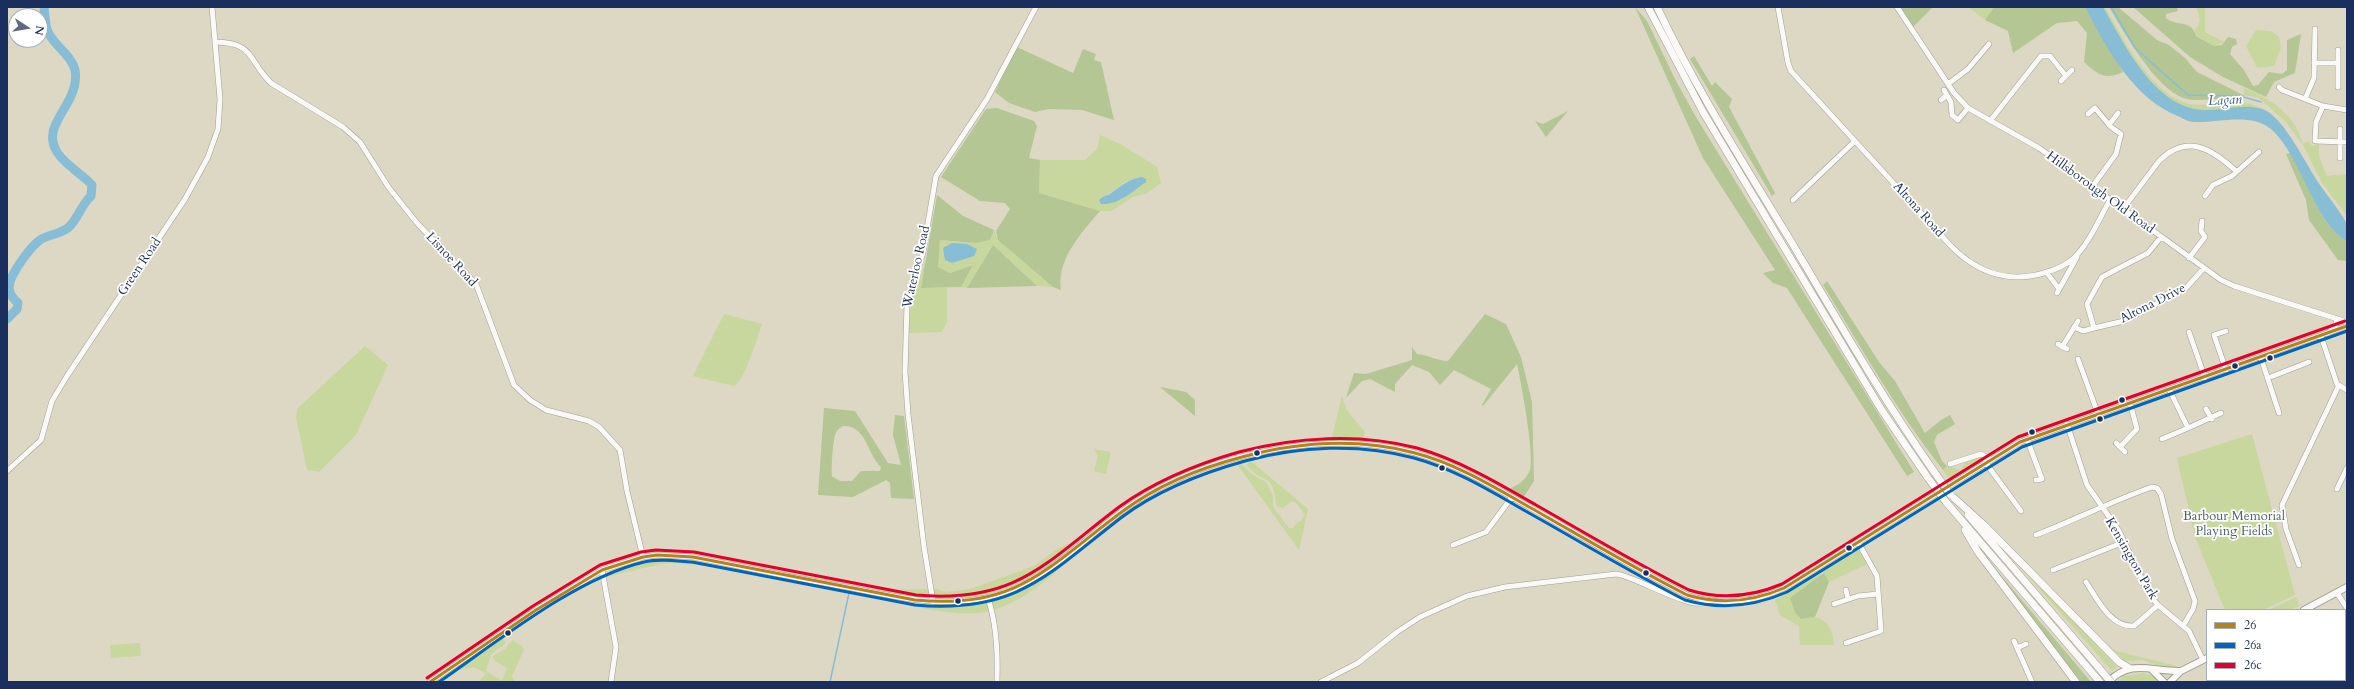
<!DOCTYPE html>
<style>
body{margin:0}
#map{position:relative;width:2354px;height:689px;overflow:hidden;background:#dcd8c4;font-family:Cardo,serif}
canvas{display:block}
.frame{position:absolute;inset:0;border:8px solid #1b2f5e;pointer-events:none}
.legend{position:absolute;left:2206px;top:609px;width:140px;height:72px;box-sizing:border-box;background:#fff;border:1px solid #a4acbf;margin:0;padding:5px 7px;list-style:none;font-size:12px;color:#1b2f5e}
.legend li{display:flex;align-items:center;gap:8px;height:20px}
.legend b{width:20px;border:1px solid #a4acbf}
.north{position:absolute;left:8px;top:8px;width:40px;height:40px;box-sizing:border-box;background:#fff;border:1px solid #a4acbf;border-radius:50%;rotate:102deg;font-size:11px;font-weight:700;line-height:16px;text-align:center;color:#1b2f5e}
.north::after{content:'';display:block;margin:auto;width:14px;height:18px;background:#5f6a82;clip-path:polygon(50% 0,100% 100%,50% 72%,0 100%)}
</style>
<div id="map">
<canvas width="2354" height="689"></canvas>
<div class="frame"></div>
<ul class="legend">
<li><b style="height:5px;background:#b5821c"></b>26</li>
<li><b style="height:5px;background:#0065bd"></b>26a</li>
<li><b style="height:5px;background:#e4002b"></b>26c</li>
</ul>
<div class="north">N</div>
</div>
<script>
const context = document.querySelector('canvas').getContext('2d');
context.lineJoin = 'round';
function fill(path, color) { context.fillStyle = color; context.fill(path, 'evenodd'); }
function stroke(path, color, width, dash) { context.strokeStyle = color; context.lineWidth = width; context.lineCap = dash ? 'butt' : 'round'; context.setLineDash(dash || []); context.stroke(path); }
function write(font, color, halo, rows, align = 'center') {
  context.font = font + ' Cardo,serif'; context.lineWidth = 3.5; context.setLineDash([]); context.textBaseline = 'middle'; context.strokeStyle = halo; context.fillStyle = color; for (const [text, x, y, turn = 0] of rows) {
    context.save(); context.translate(x, y); context.rotate((+turn || 0) * Math.PI / 180); context.textAlign = isNaN(turn) ? turn : align; if (halo) context.strokeText(text, 0, 0); context.fillText(text, 0, 0); context.restore();
  }
}
fill(new Path2D(`
 M1968,7H1994L1985,20Z
 M2103,7H2105C2125,40 2156,107 2202,105C2231,103 2246,97 2272,114C2251,104 2229,110 2206,110C2156,111 2124,44 2103,7Z
 M2196,7H2205V32L2224,42L2214,46L2196,35L2195,30C2202,21 2200,17 2196,7Z
 M2256,30L2271,31L2279,37L2281,48L2274,66L2257,68L2246,46Z
 M2244,88C2273,100 2294,114 2303,144L2308,141L2312,146L2319,144V156L2327,176L2347,174V216L2322,183L2303,145L2286,122L2259,98L2244,95Z
 M1100,135L1122,145L1157,167L1161,183L1147,193L1133,197L1111,211H1100L1039,193L1040,160H1085L1097,149ZM1126,181L1145,182L1122,199L1102,197L1109,194Z
 M994,230L998,240L1053,287L1037,286L993,245L967,288L961,287L972,265L950,273L937,267L940,240L976,243L990,240Z
 M926,259L921,288H947V322L942,332L909,333L911,302Z
 M724,314L762,324C757,337 745,381 734,386L693,376Z
 M365,346L388,365L356,435L319,472L307,470L296,417L298,408Z
 M1342,396L1346,409L1365,432L1363,441H1331Z
 M2252,434L2295,595L2263,610H2225L2195,537L2177,458Z
 M1094,449L1111,452L1106,474L1094,471L1098,456Z
 M1978,457H1983L1984,459L1949,479L1943,470C1951,463 1953,469 1961,470L1964,463Z
 M1249,462H1252L1308,509L1299,550L1237,464H1241L1253,475L1266,482L1273,496V507L1289,528H1293L1297,522L1301,521L1305,515L1297,504L1292,501L1283,508L1277,506C1272,468 1262,486 1247,465Z
 M1080,539C1010,601 966,608 876,590L936,589L946,592L970,589L1034,566L1057,549Z
 M1085,547C1056,571 1027,602 989,611C961,618 929,609 902,604C927,606 953,608 978,604C1018,598 1052,570 1085,547Z
 M1855,550L1859,551L1867,564L1829,582L1824,573L1796,614L1801,619C1806,619 1811,617 1815,617C1828,619 1834,633 1834,645H1800L1799,626L1780,615L1775,600L1814,576L1824,573L1822,570Z
 M2005,550L2117,667L2112,671Z
 M657,559L680,560L723,568L678,563L660,564L606,577L608,572L621,567Z
 M2296,597L2299,606L2290,610H2269Z
 M503,638L506,643L491,654L486,671L502,681L507,668L495,661L493,656L505,649L512,640L522,646L524,650L512,676L515,682H479L486,673L473,667L455,671Z
 M140,643L141,656L111,658L110,645Z
 M2106,643L2116,651L2177,666L2167,669L2143,660L2125,661Z
 M2143,673L2153,676L2159,682H2121L2119,680L2124,676Z`), '#c8d79d');
fill(new Path2D(`
 M1635,7L1647,21L1676,81L1696,117L1914,472L1907,476L1787,288L1773,283L1763,273L1775,270L1703,158Z
 M1899,7H1931L1932,8L1913,27Z
 M1994,7H2085L2123,72C2105,81 2097,74 2084,62L2087,33L2077,21L2057,23L2013,53L2008,31L1985,20Z
 M2109,7H2118L2157,40L2169,45L2185,58L2197,72L2245,96C2232,97 2198,102 2187,99C2157,92 2124,32 2109,7Z
 M2133,7H2177L2178,11L2166,14V18C2176,27 2192,19 2196,36L2214,46L2222,45L2228,37L2236,39L2237,44L2232,47L2230,54L2244,70L2253,86L2258,85L2269,72L2282,74L2287,70V40L2301,34L2295,73L2274,82L2266,97L2223,77L2190,57Z
 M1017,47L1073,73L1083,49L1096,54L1094,60L1101,62L1114,120L1082,110L1049,109L1035,112L1009,103L995,92Z
 M1694,56L1712,86L1715,82L1732,99L1729,107L1775,193L1772,196L1690,59Z
 M997,108L1034,121L1037,126L1029,158L1040,160L1039,193L1100,211C1082,232 1056,260 1061,290L1053,287L998,240L996,231L1010,209L1005,203L980,201L941,177L986,109Z
 M1568,111L1546,137L1535,121L1543,124Z
 M2290,153C2308,177 2319,228 2347,241V261L2338,260L2309,220L2306,200L2286,154Z
 M937,195L963,216L994,230L990,240L976,243L940,240L938,267L950,273L973,265L961,287L921,288Z
 M993,245L1037,286L967,288Z
 M1827,281L1879,362L1895,381L1925,433L1941,420L1950,415L1955,424L1937,435L1934,442L1942,461L1947,466L1943,470C1897,412 1861,347 1823,285Z
 M1485,314L1506,324L1521,357L1532,402L1534,481L1523,498L1507,490C1517,485 1525,482 1530,470C1535,456 1521,382 1517,364L1483,406L1482,405L1491,389L1454,370L1440,385L1429,372L1412,365L1395,384V392L1370,379L1362,381L1346,398L1354,373L1366,374L1412,360V347L1417,354C1429,355 1437,361 1448,361Z
 M1160,387L1186,392L1195,400V416Z
 M824,408L855,411L888,463L901,465L893,435L895,415L904,416L914,499L891,498L890,483L886,480L853,497L818,495ZM843,426C867,425 867,455 881,467L880,471H861L852,481H840L832,476C831,471 833,440 835,435C836,431 839,428 843,426Z
 M1992,565L2086,676L2091,682H2081Z
 M1824,573L1829,582L1815,617L1801,619L1796,614L1790,598Z`), '#b3c694');
fill(new Path2D(`
 M2085,7H2103C2121,38 2140,78 2171,99C2206,122 2230,100 2262,109C2284,116 2307,167 2320,185C2327,195 2344,216 2347,225C2348,229 2347,236 2347,241C2316,227 2301,155 2271,129C2251,112 2218,123 2194,122C2189,122 2184,119 2180,117C2133,99 2107,49 2085,7Z
 M1142,177L1146,179V182C1132,192 1118,205 1101,204L1099,200C1103,196 1106,196 1110,194C1121,186 1128,179 1142,177Z
 M952,243L967,244L977,249L974,256L952,263L945,260L943,248Z`), '#87bdd5');
stroke(new Path2D(`
 M2111,7L2135,48L2188,95L2240,96L2261,102
 M830,682L849,593`), '#87bdd5', 1.5);
stroke(new Path2D(`
 M7,319L17,309L18,303C12,298 7,291 10,282C13,271 31,246 40,240C49,234 63,234 70,226C79,216 82,204 91,196L92,185C82,174 65,165 57,152C39,124 81,104 75,70C72,56 56,47 49,34C45,27 45,15 44,7`), '#87bdd5', 9);
const minor = new Path2D(`
 M1778,7L1788,63L1791,71L1950,245C1976,272 2006,284 2044,273C2055,270 2066,265 2074,258C2090,242 2099,219 2110,200
 M1897,7L1954,93L1968,108L2039,148L2221,280L2234,286L2347,322
 M215,42C256,43 247,60 271,83L343,127L360,142L389,188L417,223L476,284L514,385L530,400L546,410L589,421L599,427L620,450L627,491L643,557
 M2314,63H2338
 M2061,81L2072,70
 M1948,84L1968,69L1989,44
 M2279,87L2282,90L2323,106L2347,110
 M2338,87V50
 M1944,90L1951,102L1952,115L1958,120L1968,108
 M2305,99L2314,78L2315,29
 M1941,100L1947,95
 M2323,106L2316,122L2315,141L2347,142
 M2088,114L2095,108L2111,127L2121,134L2116,154L2092,187
 M1990,121L2041,56H2050L2066,76
 M2109,125L2118,113
 M2340,158V129
 M2205,196L2213,185L2232,176L2259,152
 M1793,200L1855,141
 M2123,209L2159,161C2187,133 2212,149 2236,171
 M2161,237L2148,253L2102,277L2087,304L2094,328L2124,321L2186,288L2204,268
 M2189,258L2205,237L2201,231L2202,221
 M2047,273L2059,289
 M2057,293L2077,257
 M2074,327L2083,331L2094,328
 M2189,332L2205,378
 M2328,333L2335,327L2337,319
 M2321,336L2337,384L2347,390
 M2058,344L2067,349
 M2062,347L2078,321
 M2261,358L2279,413
 M2078,359L2098,414
 M2226,370L2214,335L2226,331
 M2268,378L2309,362
 M2206,409L2212,419
 M2067,424L2087,485L2119,531L2149,594L2158,605L2189,631L2203,660
 M2188,428L2221,413
 M2027,439L2042,479L2036,480
 M2162,439L2188,428L2169,389
 M2116,443L2125,452
 M2120,447L2137,429L2130,403
 M1985,462L2021,511
 M1950,464L1981,454L1990,459
 M7,471L41,440L52,401L67,376L185,199L208,157L218,129L220,99L212,7
 M2337,489L2347,468
 M2036,535C2075,520 2112,501 2152,487L2157,488L2161,494L2172,539L2195,601L2193,609L2183,626
 M1453,545L1486,532L1512,497
 M2299,565L2286,529L2282,505L2339,385
 M602,570L616,647L611,682
 M2053,570L2124,542
 M2086,582C2097,599 2111,628 2134,626L2158,605
 M1846,590L1848,599
 M2337,593L2347,608
 M988,598C997,625 998,653 997,682
 M933,602L924,547L908,414L905,372L907,305L923,252L936,176L987,99L1036,7
 M1834,604L1858,596L1878,594
 M2014,641L2032,682
 M1846,643L1881,631L1877,576L1858,542
 M2017,648L2026,644
 M2256,680L2257,682
 M430,682L536,610L602,570L643,557L657,555L693,557C744,567 795,578 846,587C892,596 938,608 985,598C1040,587 1081,541 1125,509C1197,458 1311,431 1398,449C1446,458 1489,484 1531,508C1583,537 1633,568 1687,595C1719,606 1753,603 1784,588L2020,442L2347,326
 M1321,682L1358,663L1397,632L1420,617L1467,596L1505,587L1616,574C1636,576 1694,613 1708,601
 M2294,682L2301,680`);
const major = new Path2D(`
 M2304,610L2347,587
 M2152,670L2164,682
 M2108,682C2132,658 2151,672 2181,671
 M2170,682L2181,671L2207,658`);
const highway = new Path2D(`
 M1648,7L1703,112L1881,409L1928,478
 M1657,7C1696,89 1745,166 1792,243C1838,321 1883,399 1935,473
 M1954,498L1984,525L2119,662L2129,668
 M1946,502L2100,682
 M1968,515L2099,668
 M1965,530L1978,552L2076,682`);
stroke(minor, '#9e9e99', 6);
stroke(major, '#9e9e99', 8);
stroke(highway, '#9e9e99', 8);
stroke(minor, '#faf9f6', 5);
stroke(major, '#faf9f6', 6);
stroke(highway, '#faf9f6', 7);
const highwayBridge = new Path2D(`
 M1935,473L1950,494
 M1928,478L1946,502
 M2099,668L2111,682`);
stroke(highwayBridge, '#9e9e99', 8, []);
stroke(highwayBridge, '#faf9f6', 7);
stroke(new Path2D(`
 M430,682L536,610L602,570L643,557L657,555L693,557L915,600C1018,610 1047,567 1123,511C1158,485 1200,468 1242,457C1298,442 1359,438 1415,453C1457,464 1494,487 1531,508C1582,537 1634,568 1687,595C1721,605 1752,602 1784,588L2020,442L2347,326`), '#b5821c', 3);
stroke(new Path2D(`
 M439,682C497,642 576,578 644,562C659,558 676,561 692,562L915,605C1017,614 1048,574 1122,517C1158,490 1202,473 1245,461C1299,446 1360,443 1414,458C1455,469 1492,492 1529,513C1581,542 1632,573 1685,600C1720,610 1753,607 1787,592L2022,447L2347,331`), '#0065bd', 3);
stroke(new Path2D(`
 M427,678L533,606L600,565L641,552L656,550L694,552L916,595C1017,604 1046,562 1119,507C1155,481 1197,464 1239,452C1296,437 1359,433 1417,448C1459,460 1498,483 1536,505C1587,534 1637,564 1689,590C1721,600 1751,597 1782,584L2018,437L2345,321`), '#e4002b', 3);
for (const [x, y, r, color] of [
 [2270,358,3.5,"#1b2f5e"],
 [2235,366,3.5,"#1b2f5e"],
 [2122,400,3.5,"#1b2f5e"],
 [2100,419,3.5,"#1b2f5e"],
 [2032,432,3.5,"#1b2f5e"],
 [1257,453,3.5,"#1b2f5e"],
 [1442,468,3.5,"#1b2f5e"],
 [1849,548,3.5,"#1b2f5e"],
 [1646,573,3.5,"#1b2f5e"],
 [958,601,3.5,"#1b2f5e"],
 [508,633,3.5,"#1b2f5e"]
]) { const dot = new Path2D(); dot.arc(x, y, r, 0, 2 * Math.PI); context.fillStyle = color; context.fill(dot); stroke(dot, '#fff', 1.5); }
write('13px', '#1b2f5e', '#fff', [
 ["Hillsborough Old Road",2100,193,36],
 ["Altona Road",1918,210,48],
 ["Lisnoe Road",451,260,47],
 ["Green Road",140,267,-56],
 ["Waterloo Road",917,267,-77],
 ["Altona Drive",2153,304,-27],
 ["Kensington Park",2131,559,60]
]);
write('13px', '#4a6167', '#fff', [
 ["Barbour Memorial",2234,517],
 ["Playing Fields",2234,532]
]);
write('italic 14px', '#345c8a', '#fff', [
 ["Lagan",2225,101,-3]
]);
</script>
